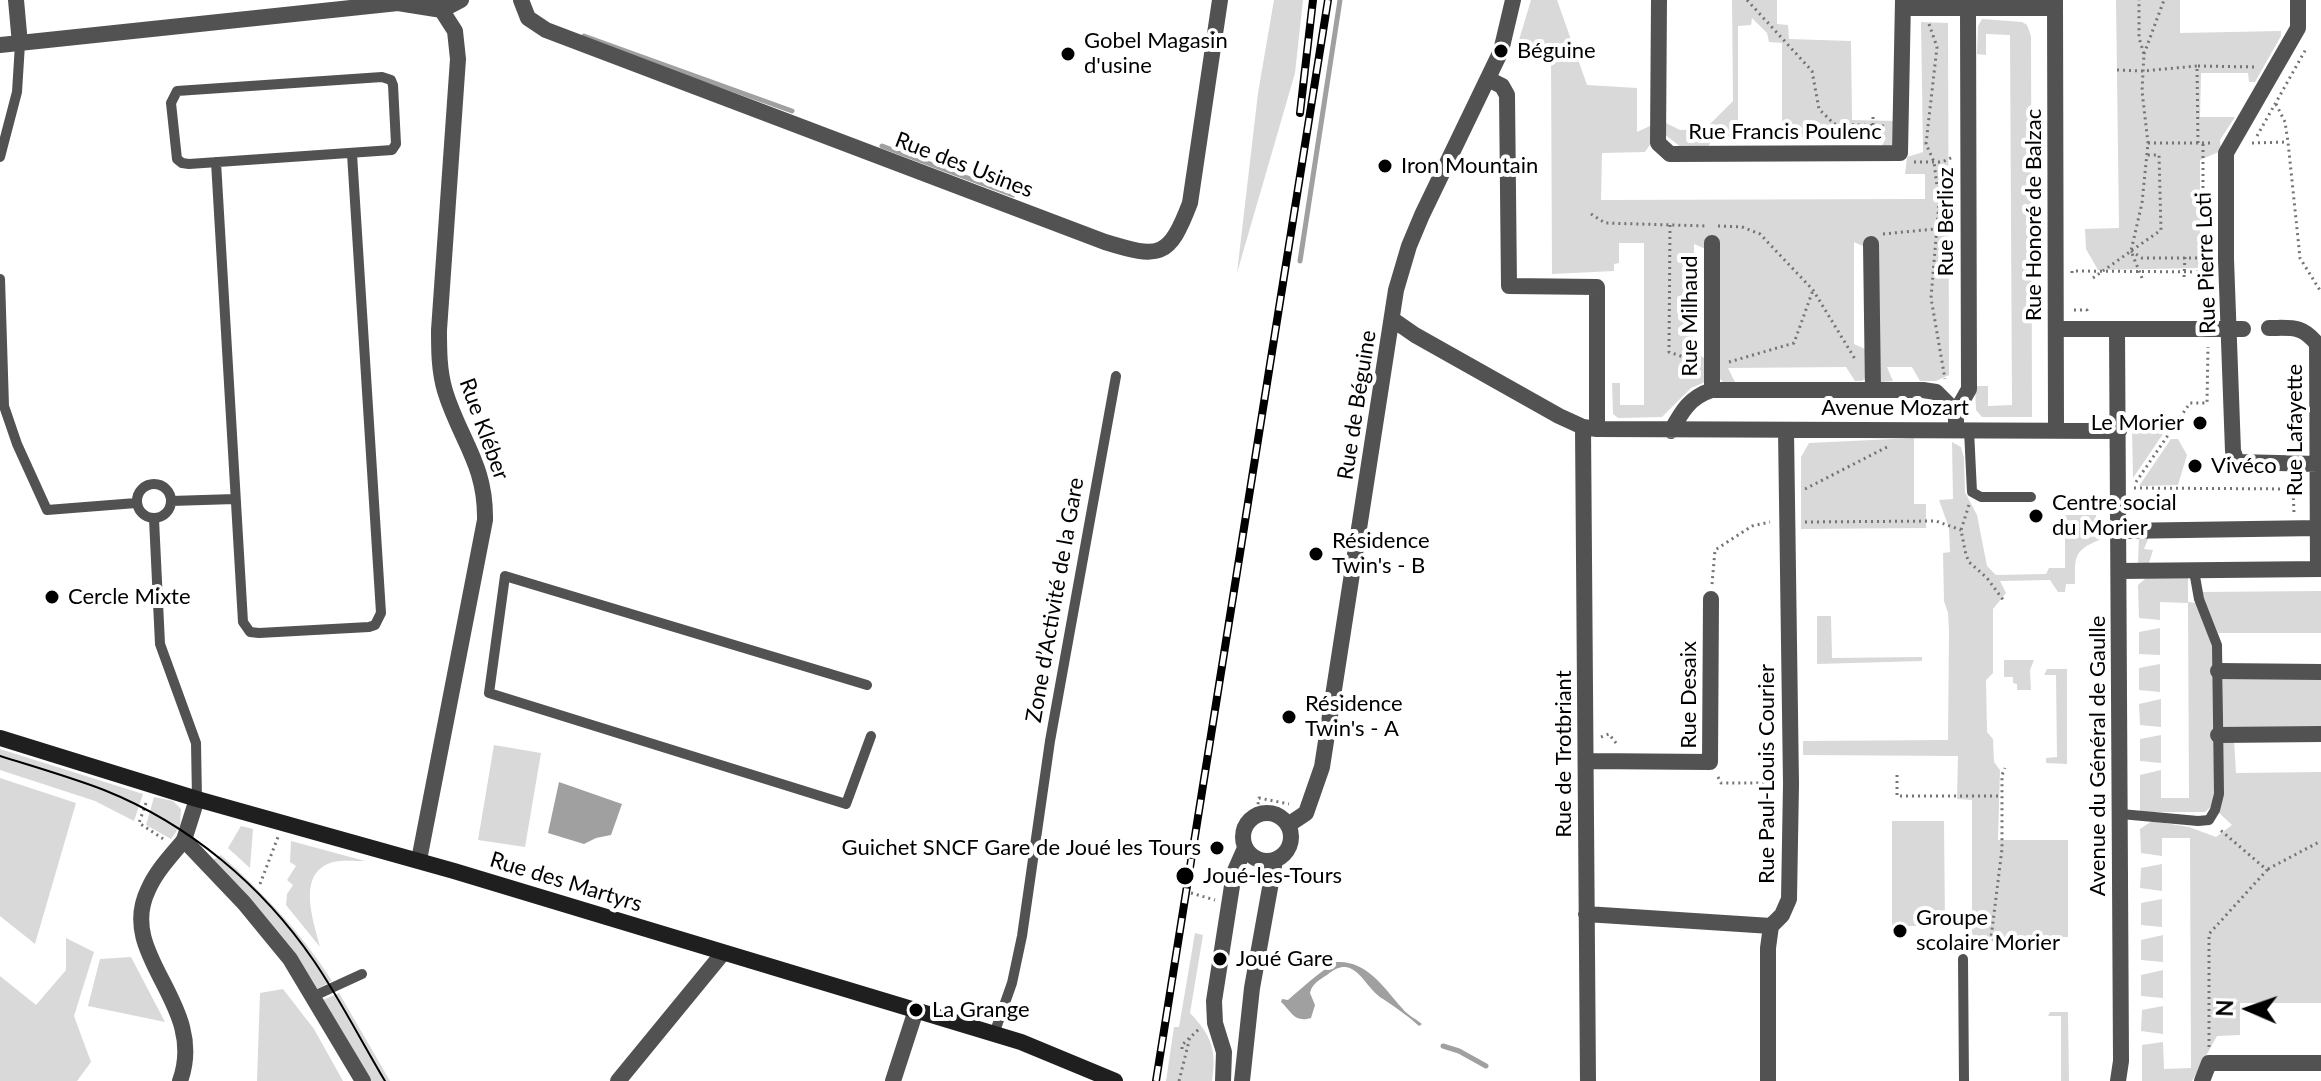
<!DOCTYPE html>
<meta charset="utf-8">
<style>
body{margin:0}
#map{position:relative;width:2321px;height:1081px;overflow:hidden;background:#fff;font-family:Lato,sans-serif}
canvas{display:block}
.north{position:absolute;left:2209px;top:969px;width:80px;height:80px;-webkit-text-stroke:6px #fff;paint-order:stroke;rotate:272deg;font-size:22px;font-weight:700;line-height:32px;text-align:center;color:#000}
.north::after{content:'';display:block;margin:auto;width:28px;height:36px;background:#000;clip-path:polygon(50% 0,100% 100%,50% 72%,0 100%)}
</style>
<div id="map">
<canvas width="2321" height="1081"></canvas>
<div class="north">N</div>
</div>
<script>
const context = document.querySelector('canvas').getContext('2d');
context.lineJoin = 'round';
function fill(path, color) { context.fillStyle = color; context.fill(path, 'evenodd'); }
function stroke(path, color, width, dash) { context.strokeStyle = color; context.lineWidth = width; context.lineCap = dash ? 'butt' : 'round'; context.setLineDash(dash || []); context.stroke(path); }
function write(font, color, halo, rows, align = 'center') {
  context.font = font + ' Lato,sans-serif'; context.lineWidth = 8; context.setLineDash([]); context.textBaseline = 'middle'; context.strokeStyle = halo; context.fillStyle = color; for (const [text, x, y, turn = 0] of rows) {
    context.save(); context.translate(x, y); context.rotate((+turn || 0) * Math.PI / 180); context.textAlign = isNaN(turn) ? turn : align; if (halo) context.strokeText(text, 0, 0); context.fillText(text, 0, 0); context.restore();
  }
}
fill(new Path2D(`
 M1274,0H1303L1295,73L1237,273L1258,93Z
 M1531,0H1557L1587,85L1637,88V132L1652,125L1651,143L1645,152L1602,153L1601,200L1925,199V174H1905L1907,157L1923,152L1921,22L1948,23L1949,375L1936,381H1920L1912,367H1887L1893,381L1881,382L1878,378L1867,248L1854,242V344L1867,350L1866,378L1862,381H1855L1846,367L1728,368L1735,382H1723L1718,377L1708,250L1694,244L1693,352L1708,360L1705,382L1691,388L1662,417L1618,418L1613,414L1612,383H1620V405H1644V243H1619V263L1614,264V271L1552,274L1551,53L1519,52V40Z
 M1732,0H1777V24L1788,25L1789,39L1851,41L1852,120L1897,121V140L1888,149H1880L1886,138L1768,137L1769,127H1782V43L1769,42L1767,33L1752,18L1751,25L1738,26V127H1751V137H1714L1706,150L1686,151L1664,134L1666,123L1680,130L1705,129L1733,101Z
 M2116,0H2180V33L2281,31V36L2255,82H2249L2248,73H2201L2200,117H2235L2220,140L2221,151L2200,160V268L2098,270L2086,249L2085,229L2119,228Z
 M1982,19L2022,22L2027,25L2031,36L2032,417H1982L1976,410L1975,386H1988V406L2012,405L2010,35L1986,34V55L1977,54L1978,26Z
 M2132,429H2160L2163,434L2133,478Z
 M1914,438V504H1926V528L1801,529V457L1809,443Z
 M2171,439H2178L2187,455L2178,485L2139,486Z
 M1952,442L1961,447L1964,458L1965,492L1977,515L1987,566L1996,575L2046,574L2049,568H2065V515H2096L2097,529H2103L2099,540C2073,551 2075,557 2075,584H2066L2065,592H2058L2050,580L2000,581L2006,593L1993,609V673L1986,680L1987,732L1993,739L1994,762L2000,770L1998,840H2068V937H1983L1972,948V800L1957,799L1958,756L1803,755V741L1948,740L1949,631L1948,613L1944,601L1943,553L1950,552L1949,528L1939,500L1953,499Z
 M2139,537H2149L2144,549L2153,550L2149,563H2138Z
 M2146,578H2188V602L2197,603L2214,649V794L2212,806L2205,812H2140V775L2161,770V798H2189L2188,603L2160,602V620L2139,618L2138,585Z
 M2321,591V633H2218L2201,592Z
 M1817,616H1831L1832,658L1922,657V661L1817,664Z
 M2160,628V655L2139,654V632Z
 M2004,660H2034L2030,670L2031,690H2017V684L2013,683V677H2004Z
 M2160,664V692L2139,690V668Z
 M2047,669H2067V764L2046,763V758L2057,757L2056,675H2044Z
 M2223,677H2321V729H2223Z
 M2161,699V727L2140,725L2139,704Z
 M2161,735V763L2140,761V739Z
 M2222,740H2234L2236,773L2321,772V1003H2240V1035L2217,1036L2192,1081H2142V1045L2163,1042L2164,1069L2191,1068L2190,838H2162V856L2141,853L2140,829L2152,821L2189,827L2216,837L2232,825L2218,812Z
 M494,745L541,753L525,847L478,840Z
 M0,749L143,794L134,821L95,801L0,770Z
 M0,778L76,803L35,944L0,916Z
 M154,797L173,801L181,809L180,826L171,839L146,825Z
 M1944,821L1945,926H1892V821Z
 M241,826L253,829L250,868L228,848Z
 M291,841L365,861C355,861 342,860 333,862C295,873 314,921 320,947L286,905L287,894L293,885L287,880L296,866L290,862Z
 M221,855C263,893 301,932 332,981L317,989L213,860Z
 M2162,864V891L2140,888L2141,868Z
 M2162,899V927L2141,925V903Z
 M1195,933L1203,935L1190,1013C1211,1035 1217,1049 1212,1081H1166L1174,1027H1179Z
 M2163,935V962L2141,960V940Z
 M66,938L94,952L74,1016L91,1062L77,1081H0V976L36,1005L66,970Z
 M131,957L165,1022L88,1006L100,959Z
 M2163,970V998L2141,996V975Z
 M283,989L314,1029L343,1081H257L260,993Z
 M339,993L390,1081H368L323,1000Z
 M2163,1006V1034L2141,1031L2142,1010Z
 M2050,1012H2068L2069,1081H2061V1016H2048Z`), '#d9d9d9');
fill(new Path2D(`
 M559,782L622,804L611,835L596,838L584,844L548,833Z
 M1336,962C1367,960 1384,988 1402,1008C1407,1015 1415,1018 1422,1024L1419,1026C1407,1015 1395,1007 1383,999C1363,987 1355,951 1327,975C1319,980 1312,984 1310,993L1315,1005L1311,1018C1294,1023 1292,1012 1281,1002L1282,999L1288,1000C1303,987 1318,973 1336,962Z`), '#a0a0a0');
stroke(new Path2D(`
 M584,36L792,111
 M882,146L1013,195
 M1300,261L1340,0
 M1443,1046L1459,1051L1486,1066`), '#a0a0a0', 5);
stroke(new Path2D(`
 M1747,0L1812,71L1819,109L1834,124L1885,126
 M1929,24L1937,47L1926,144L1934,162L1939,202L1931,298L1945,379
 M2144,54L2164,0
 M2117,70L2143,71L2197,66
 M2276,104L2285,122L2288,142L2300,258L2321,292
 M1873,125V117
 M2257,136L2306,49
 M2148,143H2212
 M2198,143L2197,66L2256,67
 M2252,143L2288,142
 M1914,162H1942L1953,157
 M1591,214L1605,223L1707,226
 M1670,225L1669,352L1695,361
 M1718,226L1742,227L1760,234L1813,290L1855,359
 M1883,234L1935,229
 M2131,251L2142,258H2203V143
 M2072,273V271L2209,272
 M2184,277L2185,257
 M2093,278L2131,251L2142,203L2148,143L2142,91L2144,54L2139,38V0
 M2142,278L2131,251L2161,230L2159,155H2146
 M2074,310H2087V313
 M1729,362L1794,343L1813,290
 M2136,482L2190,403H2207L2208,347
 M2134,488L2293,489L2294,513
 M1805,489L1887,447
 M1969,505L1961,530L1966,555L1969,562L1987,578L2004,601
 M1805,522L1936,521L1961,530
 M1712,584L1715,550L1752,526L1770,522
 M1601,737L1609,734L1616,743
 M1897,775V796H2002
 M1718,777L1721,783H1775
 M146,803L139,823L165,840
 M1256,816L1259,798L1289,804
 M2268,869L2321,841
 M260,884L278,837
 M1191,893L1215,900
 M2002,949L1991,938L2002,849V775L2005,768
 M2209,1047V934L2267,870L2218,828
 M1182,1049V1045L1199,1029
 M1179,1081L1190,1037`), '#747474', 3, [2, 4]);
stroke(new Path2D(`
 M382,77L391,80L393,85L396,144L392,150L189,164L182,163L177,159L171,103L177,91Z
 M0,157L17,92L20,44
 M216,162L243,622L250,632L259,633L369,627L375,625L381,613L352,154
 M0,279L4,406L17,444L47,510L136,503
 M1969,430L1972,492L1981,497H2031
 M137 501a17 17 0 1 1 34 0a17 17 0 1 1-34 0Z
 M171,501L235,499
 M154,519L160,644L196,743L197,799
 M867,685L505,576L489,693L846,804L871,736
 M2121,814L2198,821L2209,820L2215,810L2219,794L2217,645L2199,599L2194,571
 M1963,959L1964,1081
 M314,996L362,974
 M994,1034L1012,983L1022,936L1050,741L1116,376`), '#525252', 10);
stroke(new Path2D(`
 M16,0L20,44
 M521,0L528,18L546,30L1105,242C1160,259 1169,258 1190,203L1220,0
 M1659,0L1658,143L1670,154L1900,153L1903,0
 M2055,0L2056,430
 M2298,0V28L2226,153V259L2233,451L2237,462L2318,464
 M1903,8H2055
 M442,10L461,0
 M0,45L398,3L442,10
 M1488,79L1502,86L1507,95L1509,286L1597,287V429
 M1871,244L1873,390
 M1392,319L1415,335L1559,416L1583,427L1597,429L2119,431
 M2269,328C2292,328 2302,325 2317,344L2318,569
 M2056,329H2243
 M2117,329L2121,1061L2118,1081
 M1712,390V243
 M1583,427L1588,1081
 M1956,430V412L1969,389L1968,10
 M1671,431C1682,411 1690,397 1712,390H1923L1936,392L1956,412
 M2119,531L2318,528
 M2119,571L2321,569
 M2218,671L2321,672
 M2218,735L2321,734
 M1587,761L1710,762L1711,599
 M1243 837a24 24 0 1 1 48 0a24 24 0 1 1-48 0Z
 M1288,825L1306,813L1322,767L1396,290L1409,246L1422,215L1501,51L1513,0
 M419,860L485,520C486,464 460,440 445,391C439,371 439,350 439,330L458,59L455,31L435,0
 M1586,914L1771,926L1782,915L1789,899L1791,784L1786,430
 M180,1081C208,1004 116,956 148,890C156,871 171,856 184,840
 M618,1081L723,953
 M893,1081L916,1010
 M1223,1081L1224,1052L1215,1023L1214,1001L1234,873L1245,848
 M1242,1081L1252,988L1275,860
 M1768,1081V948L1771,926
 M2202,1081L2209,1063H2321`), '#525252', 16);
stroke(new Path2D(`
 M197,799L184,840L244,903L290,959L363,1081`), '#525252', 16);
stroke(new Path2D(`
 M0,738L197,799L454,871L1021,1042L1115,1081`), '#1f1f1f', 16);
stroke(new Path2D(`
 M0,756C35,767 70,777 104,790C189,824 262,885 314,961C340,999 361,1041 385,1081`), '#000', 2);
const rail = new Path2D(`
 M1300,113L1313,0
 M1156,1081L1328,0`);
stroke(rail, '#000', 8);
stroke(rail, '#fff', 5, [15]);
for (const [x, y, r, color] of [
 [1501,51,8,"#000"],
 [1068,54,8,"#000"],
 [1385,166,8,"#000"],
 [2200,423,8,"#000"],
 [2195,466,8,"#000"],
 [2036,516,8,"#000"],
 [1316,554,8,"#000"],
 [52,597,8,"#000"],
 [1289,717,8,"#000"],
 [1217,848,8,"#000"],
 [1185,876,10,"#000"],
 [1900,931,8,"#000"],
 [1220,959,8,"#000"],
 [916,1010,8,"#000"]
]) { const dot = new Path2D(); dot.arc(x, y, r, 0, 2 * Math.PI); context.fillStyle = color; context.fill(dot); stroke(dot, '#fff', 3); }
write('22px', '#000', '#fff', [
 ["Gobel Magasin",1084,41],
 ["d'usine",1084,66],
 ["Béguine",1517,51],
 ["Iron Mountain",1401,166],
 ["Le Morier",2184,423,"right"],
 ["Vivéco",2211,466],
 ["Centre social",2052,503],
 ["du Morier",2052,528],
 ["Résidence",1332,541],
 ["Twin's - B",1332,566],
 ["Cercle Mixte",68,597],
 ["Résidence",1305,704],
 ["Twin's - A",1305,729],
 ["Guichet SNCF Gare de Joué les Tours",1201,848,"right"],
 ["Joué-les-Tours",1203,876],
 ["Groupe",1916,918],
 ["scolaire Morier",1916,943],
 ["Joué Gare",1236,959],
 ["La Grange",932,1010]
], 'left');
write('22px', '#000', '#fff', [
 ["Rue Francis Poulenc",1785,132],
 ["Rue des Usines",964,165,21],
 ["Rue Honoré de Balzac",2034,215,-90],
 ["Rue Berlioz",1946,222,-90],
 ["Rue Pierre Loti",2206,263,-92],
 ["Rue Milhaud",1690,316,-90],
 ["Rue de Béguine",1357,405,-81],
 ["Avenue Mozart",1895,408],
 ["Rue Kléber",484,429,70],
 ["Rue Lafayette",2295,430,-90],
 ["Zone d’Activité de la Gare",1055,600,-80],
 ["Rue Desaix",1689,695,-90],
 ["Rue de Trotbriant",1564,754,-90],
 ["Avenue du Général de Gaulle",2098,756,-90],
 ["Rue Paul-Louis Courier",1767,774,-90],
 ["Rue des Martyrs",566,882,17]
]);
</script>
